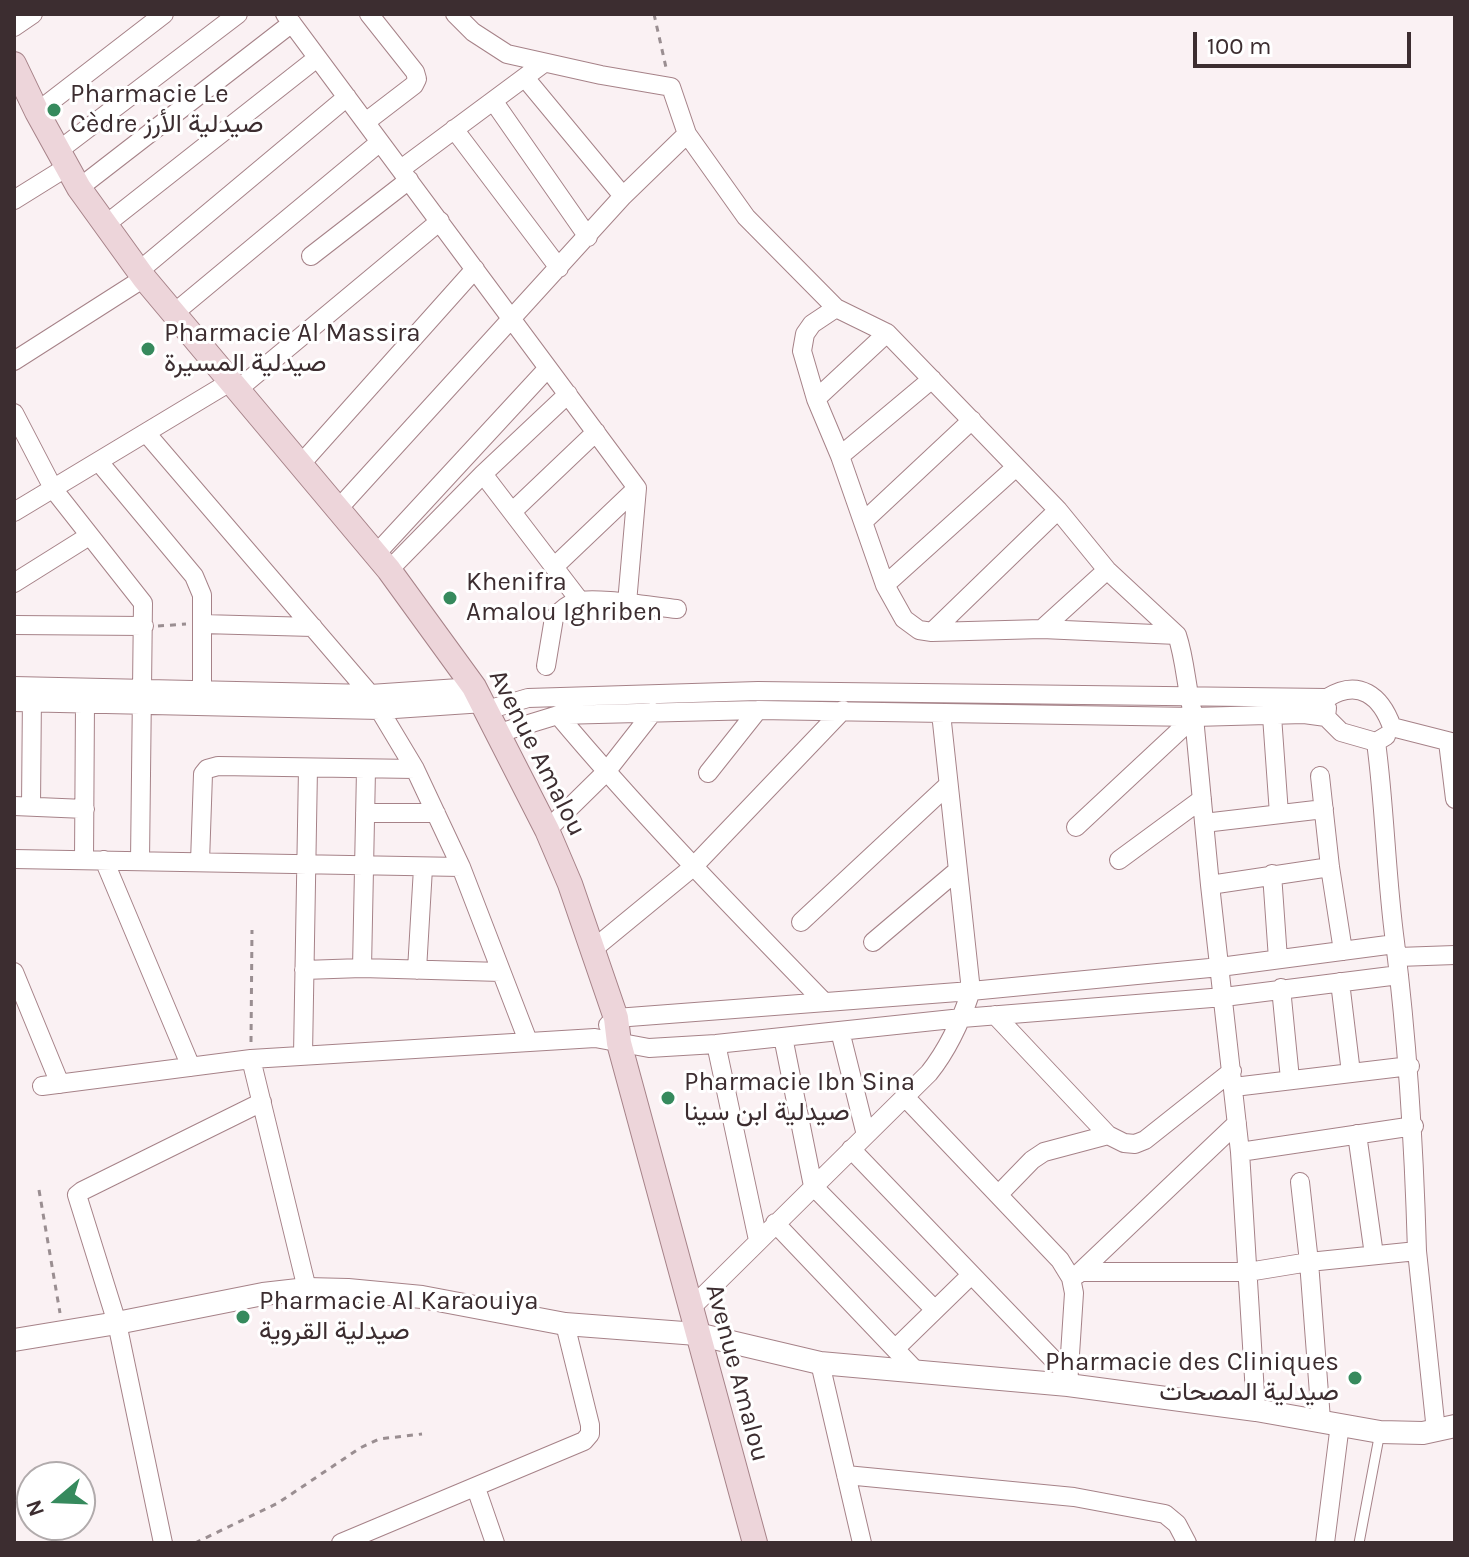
<!DOCTYPE html>
<meta charset="utf-8">
<style>
body{margin:0}
#map{position:relative;width:1469px;height:1557px;overflow:hidden;background:#faf1f3;font-family:Karla,sans-serif}
canvas{display:block}
.frame{position:absolute;inset:0;border:16px solid #3c2d30;pointer-events:none}
.north{position:absolute;left:16px;top:1461px;width:80px;height:80px;box-sizing:border-box;background:#fff;border:2px solid #b1abac;border-radius:50%;rotate:251deg;font-size:22px;font-weight:700;line-height:32px;text-align:center;color:#3c2d30}
.north::after{content:'';display:block;margin:auto;width:28px;height:36px;background:#368a5d;clip-path:polygon(50% 0,100% 100%,50% 72%,0 100%)}
.scale{position:absolute;left:1193px;top:32px;width:218px;height:36px;box-sizing:border-box;border:4px solid #3c2d30;border-top:0;padding-left:10px;font-size:24px;line-height:28px;white-space:nowrap;color:#3c2d30;-webkit-text-stroke:6px #fff;paint-order:stroke}
</style>
<div id="map">
<canvas width="1469" height="1557"></canvas>
<div class="frame"></div>
<div class="north">N</div>
<div class="scale">100 m</div>
</div>
<script>
const context = document.querySelector('canvas').getContext('2d');
context.lineJoin = 'round';
function stroke(path, color, width, dash) { context.strokeStyle = color; context.lineWidth = width; context.lineCap = dash ? 'butt' : 'round'; context.setLineDash(dash || []); context.stroke(path); }
function write(font, color, halo, rows, align = 'center') {
  context.font = font + ' Karla,Vazirmatn,sans-serif'; context.lineWidth = 6; context.setLineDash([]); context.textBaseline = 'middle'; context.strokeStyle = halo; context.fillStyle = color; for (const [text, x, y, turn = 0] of rows) {
    context.save(); context.translate(x, y); context.rotate((+turn || 0) * Math.PI / 180); context.textAlign = isNaN(turn) ? turn : align; if (halo) context.strokeText(text, 0, 0); context.fillText(text, 0, 0); context.restore();
  }
}
const service = new Path2D(`
 M1359,1543L1380,1432`);
const minor = new Path2D(`
 M285,14L637,488L627,603
 M455,14L473,32L507,54L601,75L671,87L687,134L746,217L836,308L887,333L1058,510L1107,570L1177,635C1186,662 1186,690 1194,717L1210,885L1240,1152L1256,1410
 M14,27L33,14
 M526,79L623,196
 M494,102L588,237
 M37,112L164,14
 M367,121L414,85L417,79L415,72L369,14
 M454,129L559,268
 M58,151L238,14
 M401,169L544,63
 M79,188L292,23
 M14,200L67,167
 M105,225L317,58
 M311,256L409,180
 M139,271L347,97
 M836,308L812,324L805,334L802,351L816,399L840,456L885,585L904,619L919,630L932,632L1042,629L1177,635
 M173,314L380,142
 M14,361L144,278
 M237,390L440,221
 M816,399L887,333
 M14,413L54,490L143,603L140,861
 M147,434L370,694L415,769L461,867L528,1041
 M840,456L932,379
 M99,462L194,576L202,595V691
 M300,465L475,269
 M483,474L580,601
 M338,509L623,196L687,134
 M513,511L596,432
 M14,512L230,382
 M864,521L972,420
 M376,554L547,369
 M555,566L637,488
 M389,570L483,474L568,394
 M14,583L89,536
 M885,585L1016,467
 M202,624L313,627
 M14,625L144,626
 M1042,629L1107,570
 M932,632L1058,510
 M546,666L554,618C560,611 566,605 575,602C594,596 655,607 677,609
 M14,686L370,694L474,687
 M14,702L380,710L484,703
 M1327,708L1326,717L1341,732L1376,742L1386,736
 M487,710L528,698L758,691L1327,698C1359,678 1381,696 1392,727
 M558,715C642,815 733,908 824,1002
 M1272,716L1279,814
 M1392,727L1455,743
 M499,733L558,715L758,710L1194,717L1304,714L1326,717
 M1448,742L1455,799
 M708,773L758,710
 M1320,776L1330,867L1343,951
 M14,806L85,809
 M31,806L32,693
 M365,813H436
 M1204,823L1324,809
 M1076,827L1194,717
 M547,830L606,772L653,712
 M14,859L461,867
 M84,860L85,703
 M104,860L191,1067
 M1119,860L1202,799
 M200,862L203,774L207,769L218,766L415,769
 M1272,874L1278,959
 M1210,885L1330,867
 M801,922L948,785
 M873,942L958,870
 M592,950L693,867L843,710
 M1398,957L1455,955
 M362,968L366,770
 M304,970L362,968L501,972
 M417,970L423,868
 M14,972L60,1084
 M1340,982L1351,1073
 M1281,988L1290,1079
 M995,1015L1108,1135L1124,1143L1135,1144L1145,1140L1232,1071
 M608,1025L616,1018L971,991L1220,967L1395,944
 M840,1031L866,1135
 M783,1037L813,1186L935,1310
 M716,1044L758,1240
 M303,1055L308,768
 M251,1059L307,1289
 M42,1086L251,1059L595,1038L649,1048L716,1044L962,1018L1224,997L1399,975
 M1234,1087L1410,1066
 M905,1097L1060,1260L1071,1278L1074,1293L1068,1385
 M1357,1134L1374,1255
 M851,1149L1069,1376
 M1240,1152L1414,1126
 M1300,1182L1309,1262L1321,1420
 M999,1194L1032,1160L1044,1152L1108,1135
 M775,1223L916,1371
 M1417,1251L1436,1431
 M1082,1272H1248L1309,1262L1417,1251C1414,1147 1408,1045 1395,942C1386,876 1385,808 1376,742
 M1077,1275L1237,1123
 M690,1309L929,1073C949,1048 961,1021 971,991L941,713
 M895,1349L971,1275
 M820,1363L862,1543
 M846,1475L1074,1497L1165,1514L1177,1524L1187,1543
 M476,1488L495,1543
 M163,1543L117,1323L77,1195L82,1191L262,1102
 M341,1543L584,1441L590,1434V1425L565,1324
 M1325,1543L1340,1424`);
const tertiary = new Path2D(`
 M14,1340L117,1323L263,1294L307,1289L348,1290L422,1297L565,1324L697,1334L820,1363L1068,1385L1256,1410L1380,1432L1423,1433L1455,1426`);
const secondary = new Path2D(`
 M14,64L37,112L79,188L144,278L389,570L474,687L547,830L570,884L616,1018L619,1043L755,1543`);
stroke(service, '#a68288', 11);
stroke(minor, '#a68288', 20);
stroke(tertiary, '#a68288', 24);
stroke(secondary, '#a68288', 26);
stroke(new Path2D(`
 M654,14L667,72
 M158,626L186,624
 M251,1042L252,930
 M39,1190L60,1313
 M195,1543L278,1503L360,1448L379,1439L422,1434`), '#9a8e91', 3, [6, 6]);
stroke(service, '#fff', 9);
stroke(minor, '#fff', 18);
stroke(tertiary, '#fff', 22);
stroke(secondary, '#edd5da', 24);
for (const [x, y, r, color] of [
 [54,110,8,"#368a5d"],
 [148,349,8,"#368a5d"],
 [450,598,8,"#368a5d"],
 [668,1098,8,"#368a5d"],
 [243,1317,8,"#368a5d"],
 [1355,1378,8,"#368a5d"]
]) { const dot = new Path2D(); dot.arc(x, y, r, 0, 2 * Math.PI); context.fillStyle = color; context.fill(dot); stroke(dot, '#fff', 3); }
write('26px', '#3c2d30', '#fff', [
 ["Pharmacie Le",70,95],
 ["Cèdre صيدلية الأرز",70,125],
 ["Pharmacie Al Massira",164,334],
 ["صيدلية المسيرة",164,364],
 ["Khenifra",466,583],
 ["Amalou Ighriben",466,613],
 ["Pharmacie Ibn Sina",684,1083],
 ["صيدلية ابن سينا",684,1113],
 ["Pharmacie Al Karaouiya",259,1302],
 ["صيدلية القروية",259,1332],
 ["Pharmacie des Cliniques",1339,1363,"right"],
 ["صيدلية المصحات",1339,1393,"right"]
], 'left');
write('26px', '#3c2d30', '#fff', [
 ["Avenue Amalou",537,753,63],
 ["Avenue Amalou",737,1373,75]
]);
</script>
